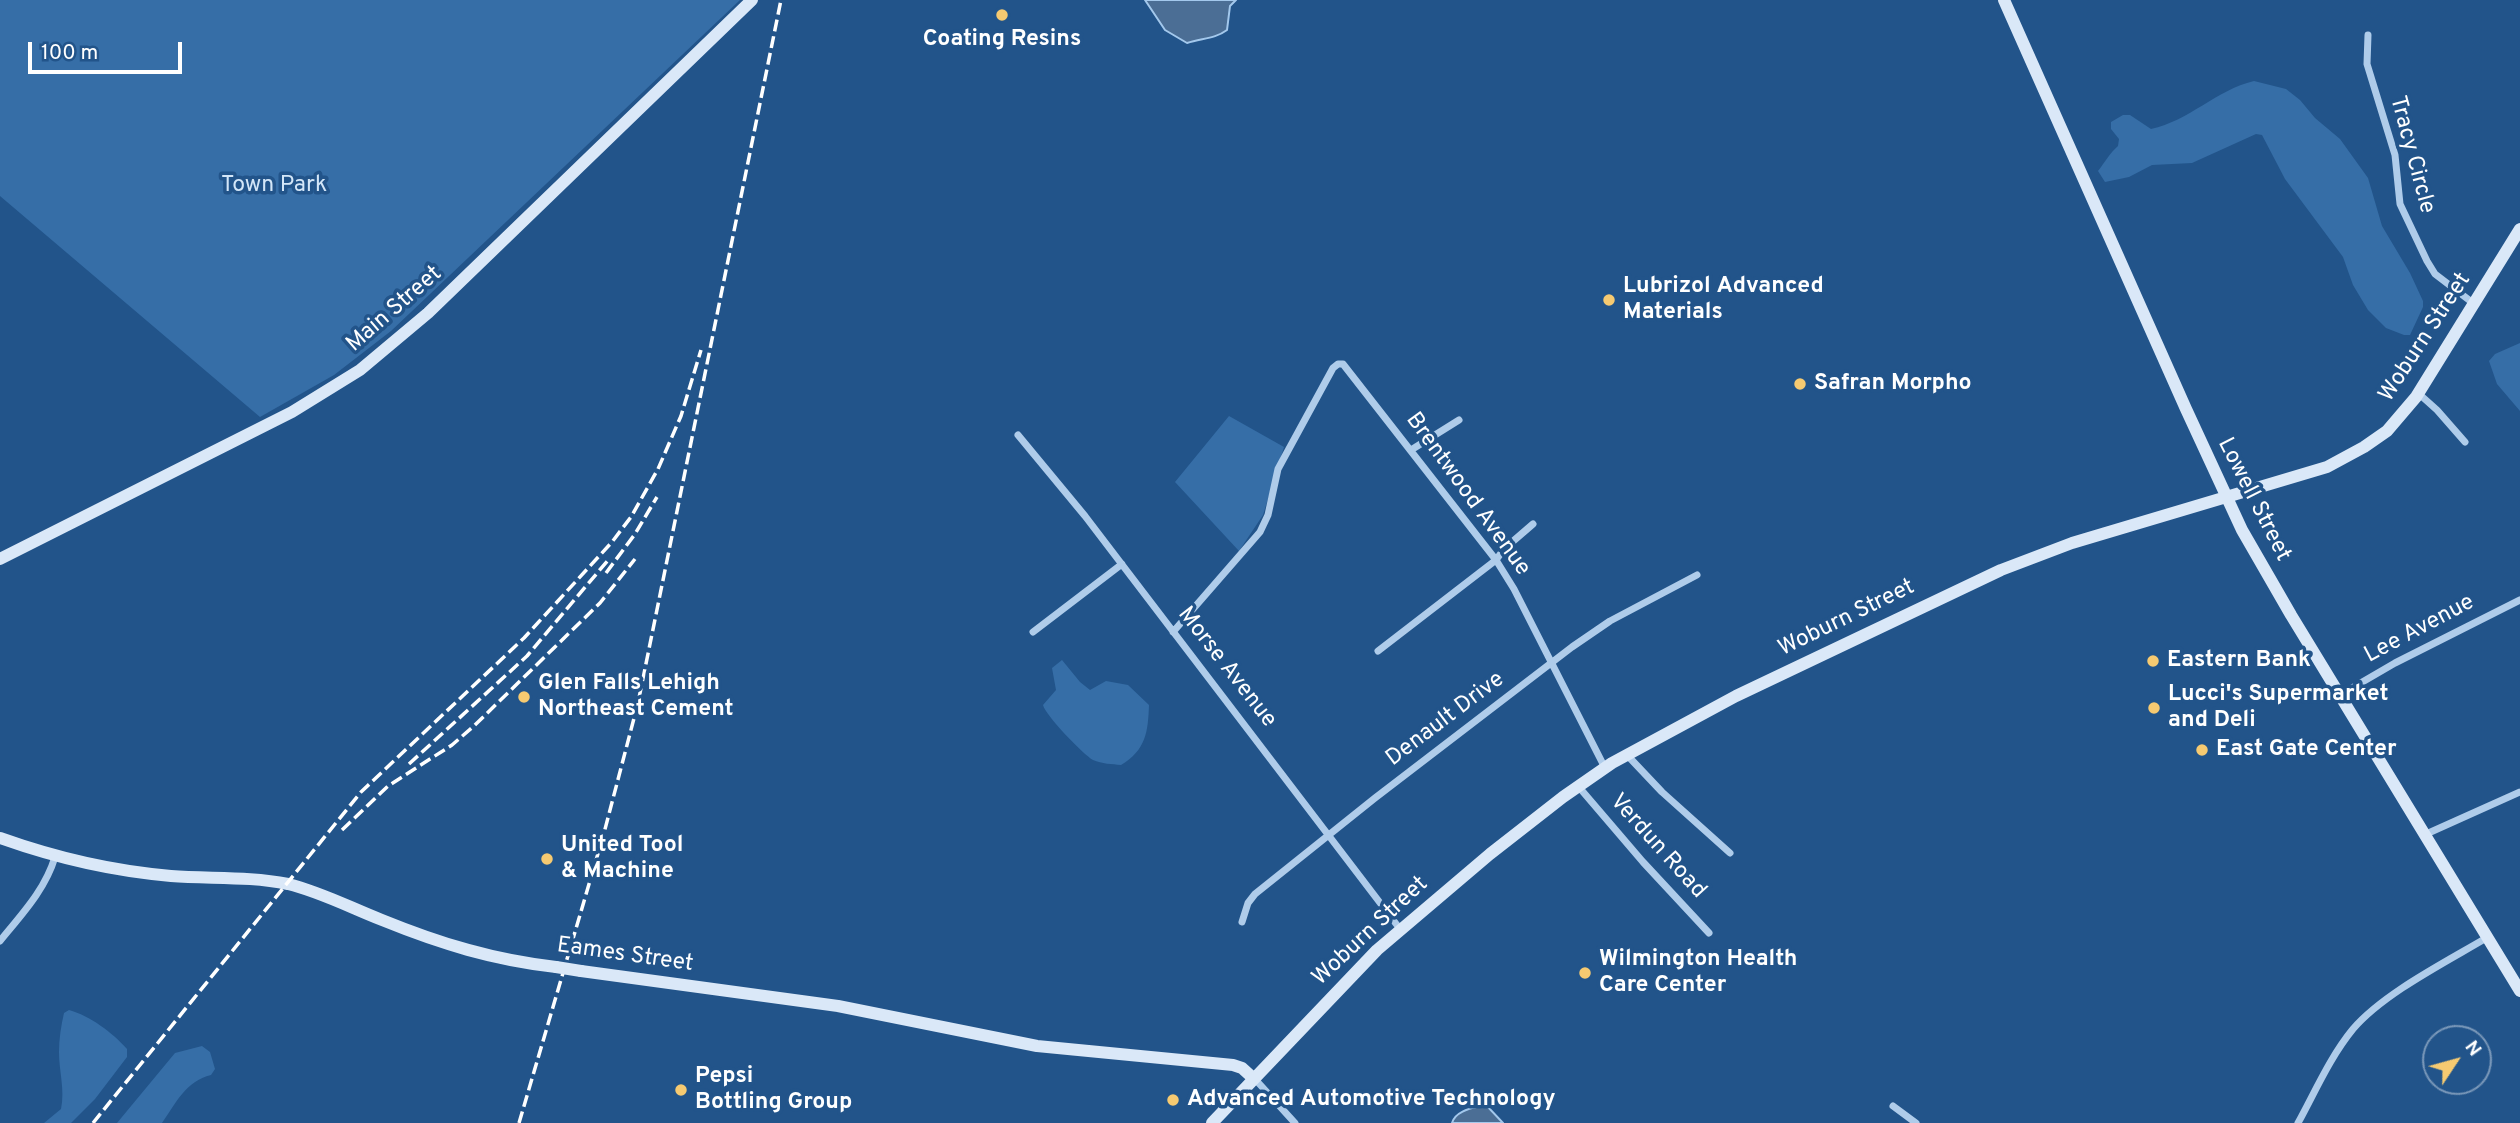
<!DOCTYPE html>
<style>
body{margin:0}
#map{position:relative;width:2520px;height:1123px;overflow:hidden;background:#22548a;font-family:Overpass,sans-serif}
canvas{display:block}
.north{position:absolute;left:2422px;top:1025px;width:70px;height:70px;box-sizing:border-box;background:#22548a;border:2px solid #7a98b9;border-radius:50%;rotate:54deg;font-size:19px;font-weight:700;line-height:28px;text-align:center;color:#fff}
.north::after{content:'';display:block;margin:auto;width:24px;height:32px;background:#f6ca71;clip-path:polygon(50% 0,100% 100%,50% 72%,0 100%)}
.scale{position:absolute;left:28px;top:42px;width:154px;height:32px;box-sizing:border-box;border:4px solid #fff;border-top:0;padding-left:9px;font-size:21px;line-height:24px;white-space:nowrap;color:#fff;-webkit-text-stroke:5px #22548a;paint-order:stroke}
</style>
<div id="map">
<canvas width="2520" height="1123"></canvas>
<div class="north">N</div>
<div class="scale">100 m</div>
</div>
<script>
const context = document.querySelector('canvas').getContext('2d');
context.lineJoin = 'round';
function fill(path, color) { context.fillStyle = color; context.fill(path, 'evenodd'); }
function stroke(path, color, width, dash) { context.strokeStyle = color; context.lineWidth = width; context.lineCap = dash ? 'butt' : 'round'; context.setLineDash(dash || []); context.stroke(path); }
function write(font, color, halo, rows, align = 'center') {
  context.font = font + ' Overpass,sans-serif'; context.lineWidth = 7; context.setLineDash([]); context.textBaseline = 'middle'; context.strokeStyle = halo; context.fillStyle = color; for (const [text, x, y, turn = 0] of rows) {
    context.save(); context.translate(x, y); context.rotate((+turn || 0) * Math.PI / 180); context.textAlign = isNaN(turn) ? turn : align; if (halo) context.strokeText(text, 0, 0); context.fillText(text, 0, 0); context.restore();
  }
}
fill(new Path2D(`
 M0,0H740L391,331L334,375L260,417L0,196Z
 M2254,81L2286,89L2300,100L2315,118L2340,139L2368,178L2382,226L2410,273L2423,301V307L2410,335H2404L2386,328L2368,310L2353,285L2343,257L2285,179L2262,135L2256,134L2192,163L2152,165L2129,177L2105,182L2098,171C2105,162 2110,153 2118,146L2119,139L2111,129V122L2123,115H2130L2151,129C2189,121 2216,90 2254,81Z
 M2520,343V411L2497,384L2489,361L2495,354Z
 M1229,416L1284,447L1263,515L1239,551L1175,482Z
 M1062,660L1080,682L1090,690L1106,681L1128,685L1149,705C1148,732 1146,750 1121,765C1112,764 1102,764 1093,760C1084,755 1045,715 1043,705L1056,690L1052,668Z
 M69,1010C90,1016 112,1032 127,1049V1057L95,1099L71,1123H44L61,1109C65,1089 59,1072 59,1052C59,1039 61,1026 64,1013Z
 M202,1046L210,1052L215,1069L211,1075C186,1081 176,1103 162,1123H117L175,1053Z`), '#366ea7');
const water = new Path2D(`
 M1145,0H1236L1230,6L1227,30C1215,39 1202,38 1187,43L1165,30Z
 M1483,1105L1487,1106L1503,1123H1452C1455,1111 1472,1108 1483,1105Z`);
fill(water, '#4b6e95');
stroke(water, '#a3c8ec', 2);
stroke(new Path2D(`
 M2368,35L2367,64L2395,155L2400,204L2427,261L2435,274L2473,303
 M2418,393L2437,410L2465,442
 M1018,435L1085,516L1400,929
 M1411,450L1459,420
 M1033,632L1122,564
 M1173,632L1260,532L1268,515L1278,469L1333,368L1338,364H1343L1496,560L1514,589L1605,768
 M1378,651L1496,560L1504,549L1533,524
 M2340,695L2395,663L2520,600
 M1627,755L1662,792L1730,853
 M1578,786L1643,862L1709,933
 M2424,835L2520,792
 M1242,922L1248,903L1255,894L1375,798L1572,647L1610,621L1697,575
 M0,941C22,914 45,890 55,857
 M1254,1078L1295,1123
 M1893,1106L1916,1123
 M2298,1123C2315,1092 2330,1057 2353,1029C2384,993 2446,962 2488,937`), '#afccea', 7);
stroke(new Path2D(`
 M2004,0L2186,409L2242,530L2291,615L2520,991
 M0,559L292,412L360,370L428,313L752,0
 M0,838C56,858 111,871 171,876C210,879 249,876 288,884C321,892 351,908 382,920C441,944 494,960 556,967
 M581,971L838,1006L1037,1046L1233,1065L1242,1068L1253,1078
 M1212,1123L1377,950L1490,854L1563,797L1612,763L1736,696L2001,570L2072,543L2327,467L2364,447L2387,431L2416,397L2520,229`), '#dae8f8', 12);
stroke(new Path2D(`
 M606,573L635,534L657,497
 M409,764L527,656L609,559
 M342,830L388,786L452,745L474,726L600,603L635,559
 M93,1123L361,792L524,638L612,542L631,517L658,469L681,416L701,350
 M519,1123L604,833L638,703L781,0`), '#fff', 3.5, [12, 5]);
stroke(new Path2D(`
 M556,967L581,971`), '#dae8f8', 12);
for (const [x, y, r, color] of [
 [1002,15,7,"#f6ca71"],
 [1609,300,7,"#f6ca71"],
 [1800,384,7,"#f6ca71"],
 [2153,661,7,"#f6ca71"],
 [524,697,7,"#f6ca71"],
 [2154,708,7,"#f6ca71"],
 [2202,750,7,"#f6ca71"],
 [547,859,7,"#f6ca71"],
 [1585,973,7,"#f6ca71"],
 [681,1090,7,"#f6ca71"],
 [1173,1100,7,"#f6ca71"]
]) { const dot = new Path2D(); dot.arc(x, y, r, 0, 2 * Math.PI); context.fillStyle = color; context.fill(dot); stroke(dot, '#22548a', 2.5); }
write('bold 23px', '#fff', '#22548a', [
 ["Coating Resins",1002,40,"center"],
 ["Lubrizol Advanced",1623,287],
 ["Materials",1623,313],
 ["Safran Morpho",1814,384],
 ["Eastern Bank",2167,661],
 ["Glen Falls Lehigh",538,684],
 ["Northeast Cement",538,710],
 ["Lucci's Supermarket",2168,695],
 ["and Deli",2168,721],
 ["East Gate Center",2216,750],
 ["United Tool",561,846],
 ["& Machine",561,872],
 ["Wilmington Health",1599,960],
 ["Care Center",1599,986],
 ["Pepsi",695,1077],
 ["Bottling Group",695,1103],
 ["Advanced Automotive Technology",1187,1100]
], 'left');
write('23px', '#fff', '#22548a', [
 ["Tracy Circle",2411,155,75],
 ["Main Street",395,310,-41],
 ["Woburn Street",2426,338,-57],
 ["Brentwood Avenue",1467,495,54],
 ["Lowell Street",2253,500,63],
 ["Woburn Street",1847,619,-26],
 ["Lee Avenue",2420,630,-28],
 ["Morse Avenue",1226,668,52],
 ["Denault Drive",1446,720,-37],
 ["Verdun Road",1657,847,48],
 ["Woburn Street",1371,932,-43],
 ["Eames Street",625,956,8]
]);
write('23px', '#d3e6f8', '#22548a', [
 ["Town Park",274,186]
]);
</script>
